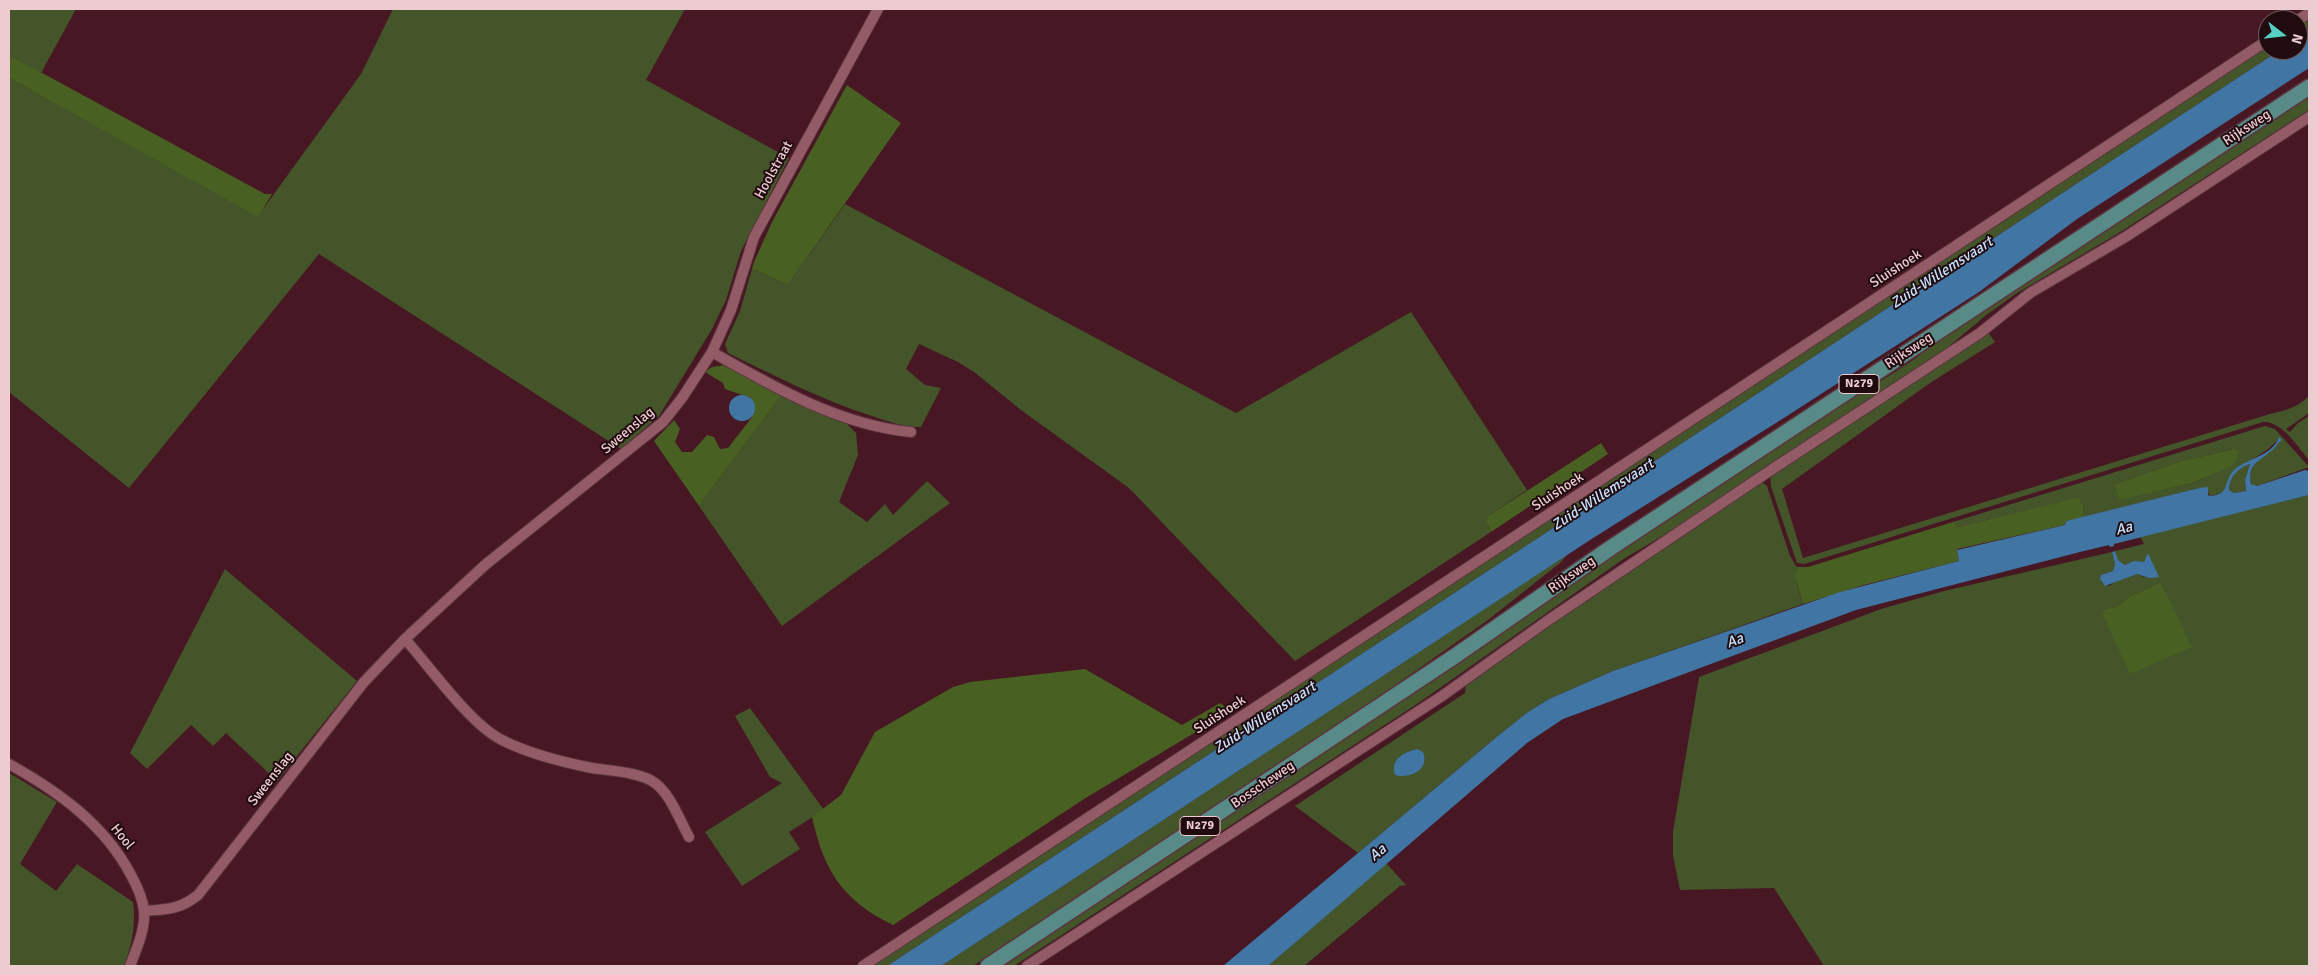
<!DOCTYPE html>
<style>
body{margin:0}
#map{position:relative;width:2318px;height:975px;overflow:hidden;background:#471723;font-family:Signika,sans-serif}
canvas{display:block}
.frame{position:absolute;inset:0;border:10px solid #eccbd1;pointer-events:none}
.north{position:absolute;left:2258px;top:10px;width:50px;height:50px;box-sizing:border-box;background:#200b0f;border:1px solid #72585d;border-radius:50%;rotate:106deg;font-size:14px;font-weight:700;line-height:20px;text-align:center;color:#eccbd1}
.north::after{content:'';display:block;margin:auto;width:18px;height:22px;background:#56cec3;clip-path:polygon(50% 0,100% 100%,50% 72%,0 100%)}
</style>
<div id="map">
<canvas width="2318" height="975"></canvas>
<div class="frame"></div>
<div class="north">N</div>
</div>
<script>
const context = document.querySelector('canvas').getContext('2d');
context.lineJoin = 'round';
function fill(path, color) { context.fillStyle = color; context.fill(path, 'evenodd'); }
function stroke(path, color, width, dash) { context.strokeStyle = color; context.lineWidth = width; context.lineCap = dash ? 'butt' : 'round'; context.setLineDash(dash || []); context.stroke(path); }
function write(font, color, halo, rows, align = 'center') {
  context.font = font + ' Signika,sans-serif'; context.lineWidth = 4; context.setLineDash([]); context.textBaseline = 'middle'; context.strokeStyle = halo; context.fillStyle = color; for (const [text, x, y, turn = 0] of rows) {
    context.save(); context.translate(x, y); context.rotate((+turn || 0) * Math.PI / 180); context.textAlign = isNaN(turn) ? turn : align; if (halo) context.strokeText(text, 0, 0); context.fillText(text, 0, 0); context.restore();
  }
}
fill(new Path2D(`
 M9,9H76L41,73L9,55Z
 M393,9H685L646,80L789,158L741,251L726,300L712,329L659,416L621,449L319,254L129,488L9,392V78L258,216L361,74Z
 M2309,18V31L2298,38V26Z
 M2268,46V50H2280L887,966H869Z
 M2309,92V110L2122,231L2017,293L1985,316L1933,360L1674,529L1622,560L1417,704L1014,966H995L1577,577L1854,396C1885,379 1913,362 1940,339Z
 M845,204L1236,413L1411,312L1527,490L1488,516V526L1491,532L1295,661L1129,488L1021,410L974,372L958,362L919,344L906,369L925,385L941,388L921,427C904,428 888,421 872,416C822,400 775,376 728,353L725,344L740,311L752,269L788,285Z
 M1987,331L1995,342L1930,383L1782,489L1803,558L2270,414C2286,410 2297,408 2309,396V413L2286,429L2290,432L2298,423L2309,416V460C2298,447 2282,421 2263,422L1804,564L1797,563L1771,487L1770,474Z
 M783,394L846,423L856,433L858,455L839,502L867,522L885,504L893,515L927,481L950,503L782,626L699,506Z
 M2265,426L2275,429L2309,467L2257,486L2252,485C2244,462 2270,456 2281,440L2279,439C2258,462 2235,460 2224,492L2210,496L2208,492L2199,488L2084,517L2083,505L2022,512L1958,527L1953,522ZM2233,449L2212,475L2192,483L2119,499L2114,484L2181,461Z
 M2250,464L2245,480L2246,491L2234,493L2229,490C2229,477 2238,467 2250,464Z
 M1761,481L1767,486L1790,556L1797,567C1793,579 1800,593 1803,604L1613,671L1549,699L1528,712L1499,735L1358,853L1295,806L1465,693L1466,684L1494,662ZM1417,749L1394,768C1397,756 1405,752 1417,749Z
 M2309,495V966H1824L1774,888L1680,890L1673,856V832L1699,677L1881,609L1944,591L2112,552L2115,564L2113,571L2101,575L2102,583L2109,586L2119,579L2137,574L2144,577H2158L2148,554L2144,562L2125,565L2117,560L2115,551L2144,544L2140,537ZM2161,582L2170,601L2107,609L2117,606L2130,596Z
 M1568,554L1560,563L1488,620L1380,696L973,966H941Z
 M225,569L357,681L277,781L226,733L213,746L191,725L147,769L130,753Z
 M750,708L824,810L789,832L800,849L742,886L705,832L782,783L770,777L735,716Z
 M9,773L57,802L20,864L56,891L77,864L133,902C136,925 132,945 124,966H9Z
 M1386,863L1406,885L1400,886L1304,966H1268Z`), '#435529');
fill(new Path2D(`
 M9,55L265,194H272L258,217L9,78Z
 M847,85L901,123L788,285L752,269L754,262L772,222Z
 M724,365L783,394L699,506L654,441L674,420L680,429L675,442L682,452H692L707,435L714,437L720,449L728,448L752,417L751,398L725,389L723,383L705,372L712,367Z
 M1601,443L1608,454L1491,532L1486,521L1488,516Z
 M2233,449L2238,451V456L2233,465L2212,475L2192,483L2119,500L2114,484L2181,461Z
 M2078,498L2083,505L2084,517L2066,521L2065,525L1957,549L1959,561L1864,585L1803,604L1795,577L1797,567H1808L1953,522L1958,527Z
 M2161,582L2192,647L2130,674L2102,613L2107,609L2117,606L2130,596Z
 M1085,669L1182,725L1220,703L1231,711L1084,799L893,925C842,900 824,871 812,817L841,795L875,732L953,687L970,682Z`), '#486022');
fill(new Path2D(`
 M2309,31V68L2077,219L1979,292L1787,416L1590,540L941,966H887L2280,50H2298V38Z
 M729 408a13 13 0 1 1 26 0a13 13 0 1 1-26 0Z
 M2279,437L2282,440C2278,442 2276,448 2271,451C2258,463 2248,463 2251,484L2257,486L2305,470L2309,471V495L2114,544V546L2110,547L2109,545L2080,552L1856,610L1563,719L1527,743L1268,966H1223L1499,735L1528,712L1549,699L1613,671L1840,592L1959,561L1957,550L2065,525L2066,521L2199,488L2208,487V495L2210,496C2232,494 2222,481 2235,469C2249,458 2273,455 2279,437ZM2250,464L2245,480L2246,491L2234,493L2229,490C2229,477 2238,468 2250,464Z
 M2115,551L2118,560L2125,565L2134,561L2144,562L2148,553L2159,577L2149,578L2137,574L2105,586L2100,579L2101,575L2113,571L2115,564L2112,552Z
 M1417,749L1423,752C1430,770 1410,779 1395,775C1390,759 1404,752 1417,749Z`), '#4075a4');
const street = new Path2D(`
 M2298,20L2309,13
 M712,352C774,387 839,425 911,432
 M405,639C430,667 470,724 502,740C529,754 562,762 592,768C610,771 641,772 655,783C671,795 679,819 689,837
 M9,764C59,792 104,824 131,875C137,886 143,899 144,911C146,928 136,950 130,966
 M144,911C167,909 179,910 198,895L364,682L405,639L485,565L663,422L682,398L712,352L731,310L754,237L878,9
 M863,966L2268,40
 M1027,966L1442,696L1550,619L1765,474L1980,333L2030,293L2127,236L2309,117`);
const primary = new Path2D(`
 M988,966L1455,656L1612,547L2309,87`);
stroke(street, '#5c353f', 12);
stroke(primary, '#5c353f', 18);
stroke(street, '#935b66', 10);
stroke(primary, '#588a88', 15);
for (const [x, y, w] of [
 [1859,384,40],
 [1200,826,40]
]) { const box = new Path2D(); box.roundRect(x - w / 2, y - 9.5, w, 19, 4); context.fillStyle = '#200b0f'; context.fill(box); stroke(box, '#eccbd1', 1); }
write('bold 12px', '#eccbd1', null, [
 ["N279",1859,384],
 ["N279",1200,826]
]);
write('14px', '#eccbd1', '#200b0f', [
 ["Rijksweg",2247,128,-33],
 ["Hoolstraat",774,170,-61],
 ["Sluishoek",1896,269,-33],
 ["Rijksweg",1909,351,-33],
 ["Sweenslag",628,431,-40],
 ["Sluishoek",1558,492,-33],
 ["Rijksweg",1572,575,-35],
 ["Sluishoek",1220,715,-33],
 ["Sweenslag",271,779,-52],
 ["Bosscheweg",1263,785,-34],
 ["Hool",122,837,51]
]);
write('italic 15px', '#c3e0fc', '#200b0f', [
 ["Zuid-Willemsvaart",1942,273,-33],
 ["Zuid-Willemsvaart",1603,495,-33],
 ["Aa",2124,529,-15],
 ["Aa",1735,641,-21],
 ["Zuid-Willemsvaart",1265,718,-33],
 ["Aa",1378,853,-40]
]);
</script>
